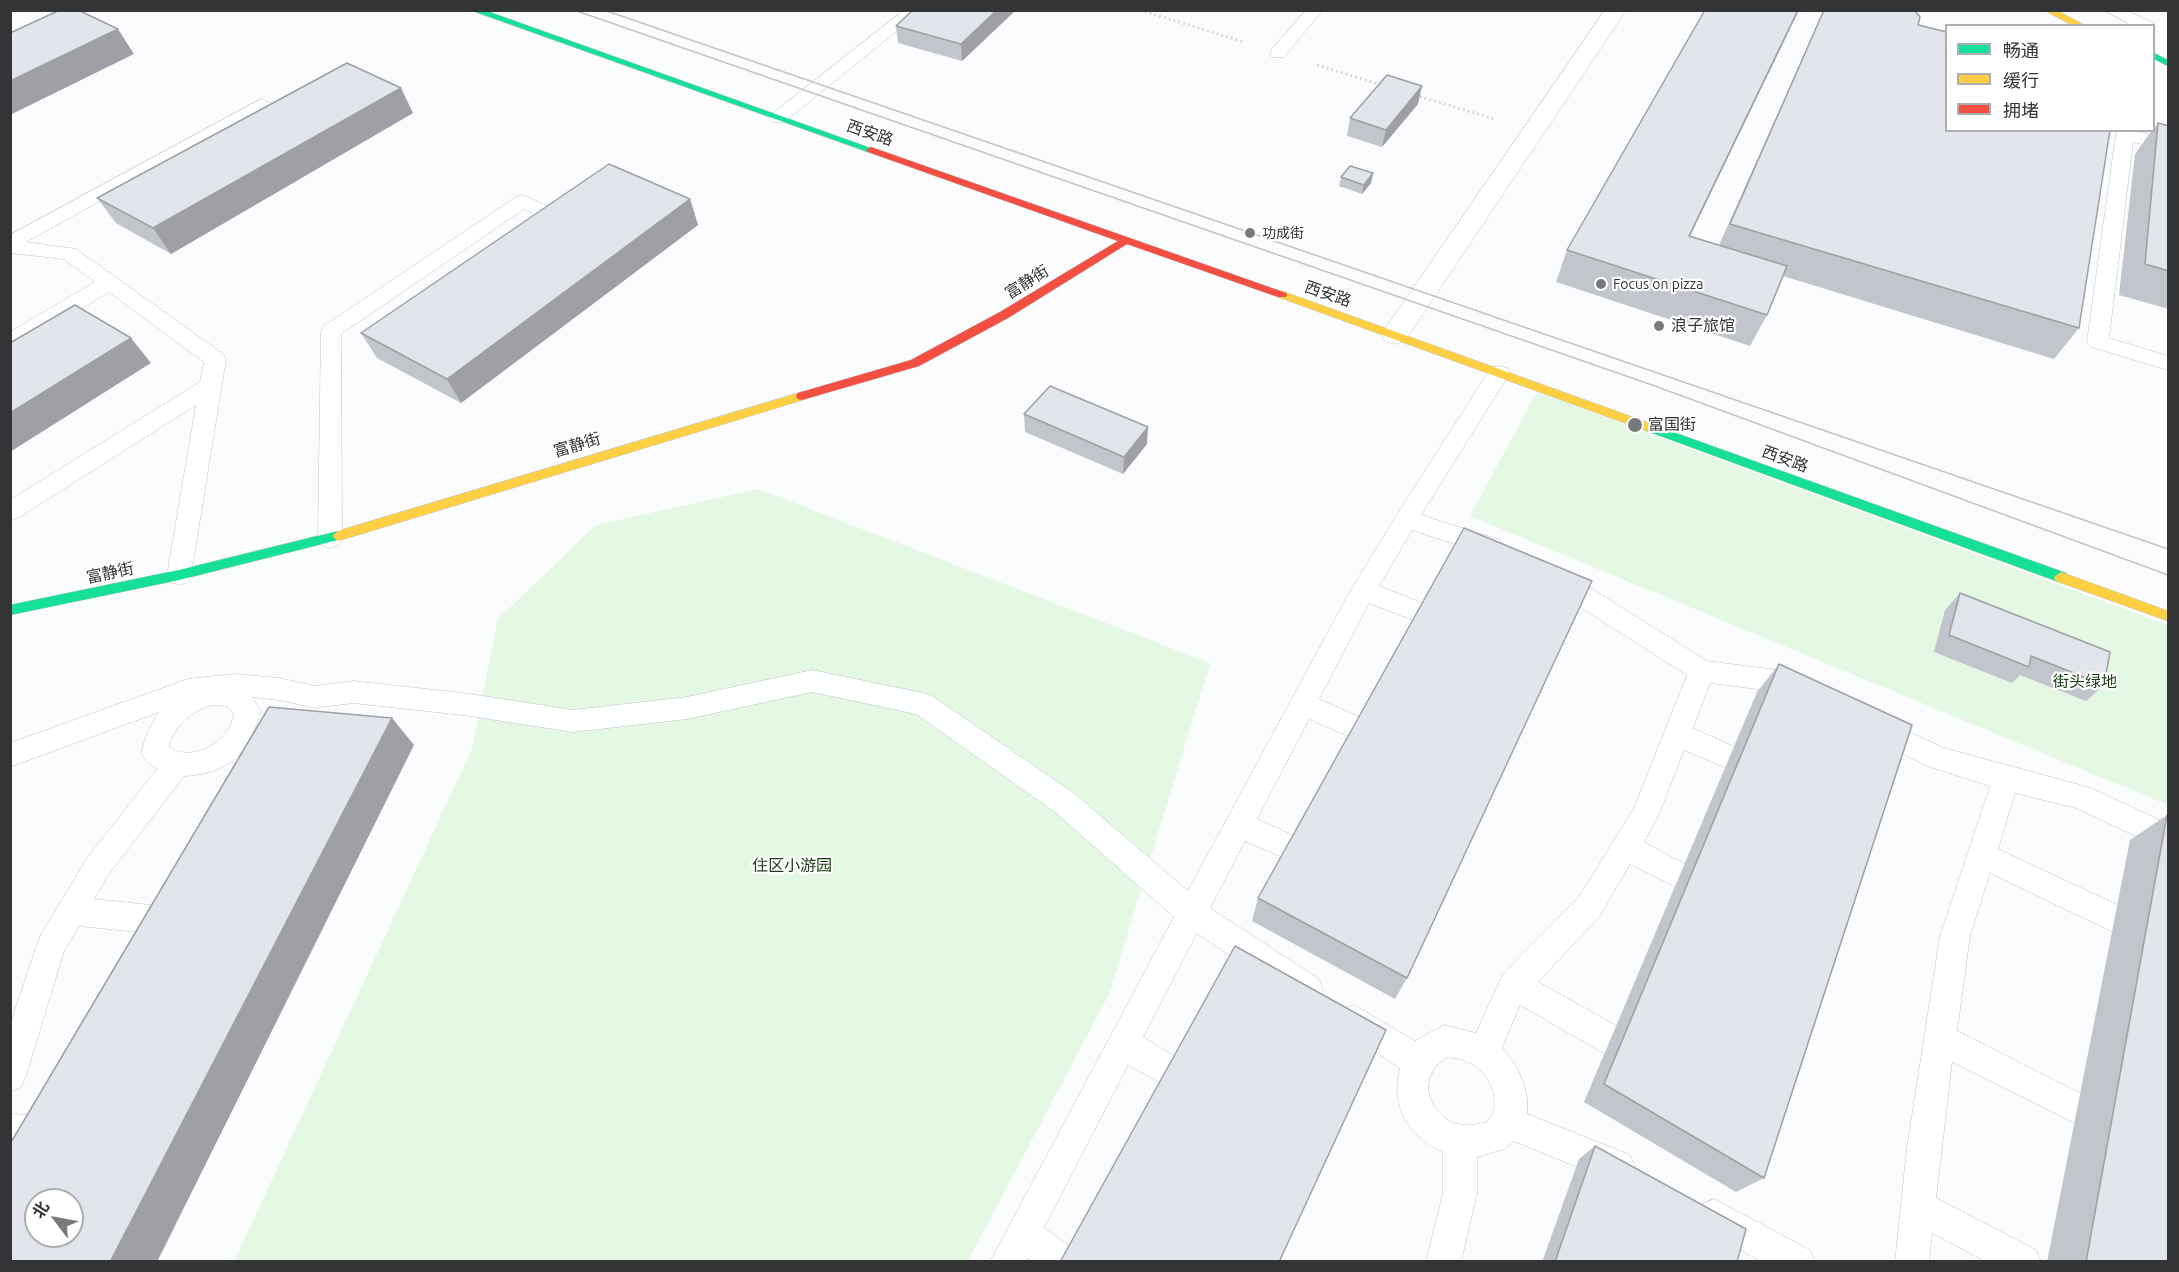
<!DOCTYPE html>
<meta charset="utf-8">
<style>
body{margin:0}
#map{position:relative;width:2179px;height:1272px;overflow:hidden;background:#fbfcfd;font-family:Ubuntu,"Noto Sans SC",sans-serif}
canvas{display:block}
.frame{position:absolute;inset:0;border:12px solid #323436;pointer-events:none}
.legend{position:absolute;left:1945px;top:24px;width:210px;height:108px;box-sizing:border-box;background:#fff;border:2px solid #adaeaf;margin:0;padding:8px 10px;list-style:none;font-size:18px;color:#323436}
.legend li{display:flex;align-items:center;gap:12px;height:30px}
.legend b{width:30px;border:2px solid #adaeaf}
.north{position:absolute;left:24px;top:1188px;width:60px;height:60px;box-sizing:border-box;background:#fff;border:2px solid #adaeaf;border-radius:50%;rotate:302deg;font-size:16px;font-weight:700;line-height:24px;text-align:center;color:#323436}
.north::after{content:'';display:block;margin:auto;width:21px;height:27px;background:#787a7c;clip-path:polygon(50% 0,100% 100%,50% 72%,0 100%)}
</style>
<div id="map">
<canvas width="2179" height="1272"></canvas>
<div class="frame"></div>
<ul class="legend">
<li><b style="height:8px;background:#16e098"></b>畅通</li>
<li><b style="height:8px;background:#ffcf43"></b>缓行</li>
<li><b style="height:8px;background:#f24e42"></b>拥堵</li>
</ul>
<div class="north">北</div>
</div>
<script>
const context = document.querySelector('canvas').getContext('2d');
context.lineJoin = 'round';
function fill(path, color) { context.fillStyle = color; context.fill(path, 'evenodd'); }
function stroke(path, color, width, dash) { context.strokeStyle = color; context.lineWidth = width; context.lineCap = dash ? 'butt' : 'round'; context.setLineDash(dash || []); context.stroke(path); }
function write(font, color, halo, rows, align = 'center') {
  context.font = font + ' Ubuntu,"Noto Sans SC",sans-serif'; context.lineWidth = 4.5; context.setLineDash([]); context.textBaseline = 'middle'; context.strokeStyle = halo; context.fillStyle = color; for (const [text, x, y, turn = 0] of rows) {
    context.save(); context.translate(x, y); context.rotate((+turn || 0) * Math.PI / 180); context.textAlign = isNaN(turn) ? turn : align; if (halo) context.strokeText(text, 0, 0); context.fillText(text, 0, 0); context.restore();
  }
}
fill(new Path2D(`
 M1537,392L2168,625V805L1470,516Z
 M758,489L1210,663L1109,994L968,1261L234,1262L472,749L498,619L596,525Z`), '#e5f8e3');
const lane = new Path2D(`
 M904,10H923L784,122H772L769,118L772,114Z
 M1306,10H1323L1284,57H1272L1270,53L1272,49Z
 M2104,10H2126L2153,23L2155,26L2154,28V26H2133Z
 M261,99L304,116L307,120L304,124L298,125L262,111L26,242L76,249L223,354L226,359L191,575L188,582L179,585L170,582L167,575L196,405L18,518L10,521V500L200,382L204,362L109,292L17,347L10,349V332L95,282L64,259L10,253V235Z
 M2118,130H2133L2168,140V150L2133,142L2109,338L2168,356V370L2091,347L2087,342L2116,134Z
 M523,195L576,219L579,223L576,227C559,231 539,216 524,209L341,334L342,539L339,545L330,548L321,545L318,539L321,331L324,326L516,197Z
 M1499,366L1507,368L1510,373L1421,515L1500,540L1503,547L1500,554L1491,556L1412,530L1379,586L1432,607L1436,614L1432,621L1423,624L1369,603L1319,699L1368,721L1371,729L1368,737L1358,740L1309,719L1257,819L1301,839L1305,848L1301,857L1291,861L1245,841L1210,908L1319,979L1323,990L1319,1001L1308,1005L1297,1001L1197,933L1143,1037L1183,1062L1188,1073L1183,1084L1172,1089L1128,1065L1044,1228L1075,1250L1080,1262H1033L1028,1258L1026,1262H990L1174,917L1055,812L916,714L812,692L687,719L573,732L463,715L353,703L315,708L279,700L252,697L261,711C248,753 230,774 184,776L108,875L94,899L178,908L189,912L193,922L189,932L178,936L79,926L64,951L26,1076L21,1087L10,1092V1025L40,936L88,857L157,769L145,760L141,752L148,731L159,712L10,767V743L188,679L235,674L279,678L315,686L353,681L463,693L573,710L687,697L812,670L923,693L932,696L1075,794L1188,891L1348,595L1398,513L1491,368ZM212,705L227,706L234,714C232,718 232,724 229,728C219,747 188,761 169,747C173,726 192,711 212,705Z
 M1556,569L1565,572L1707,661L1784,671L1808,681L1812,689L1808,697L1799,700L1780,692L1710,683L1693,728L1741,750L1745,758L1741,766L1731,770L1684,750L1659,814L1644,842L1690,867L1695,876L1690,885L1680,889L1630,864L1599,917L1538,982L1622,1029L1627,1040L1622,1051L1611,1056L1600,1051L1520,1005L1502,1048C1518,1065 1530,1090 1527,1114L1630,1155L1635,1167L1630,1179L1618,1184L1514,1141L1504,1149L1477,1157V1193L1461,1262H1426L1443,1193V1152C1408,1136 1390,1107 1400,1068L1343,1031L1338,1020L1343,1009L1354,1005L1415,1041L1444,1025L1476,1033L1503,974L1579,897L1634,808L1687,675L1547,586L1544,579L1547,572ZM1447,1057C1454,1058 1463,1059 1470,1063C1490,1072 1504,1105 1487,1122C1477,1125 1464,1126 1454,1123C1448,1121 1444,1117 1439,1112C1422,1094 1426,1070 1447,1057Z
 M1875,716L1944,748L2091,788L2168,824V851L2076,808L2015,793L1998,849L2126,909L2130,919L2126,929L2115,933L1990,873L1970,936L1957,1031L2088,1097L2093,1108L2088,1119L2077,1124L1952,1062L1936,1198L2036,1250L2041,1262H1987L1932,1233L1929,1262H1895L1907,1148L1940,936L1990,786L1927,766L1866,735L1862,727L1866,719Z
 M10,1114L52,1116L64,1120L68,1132L64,1144L52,1148L10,1146Z
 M1714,1199L1810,1250L1815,1262H1762L1702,1228L1697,1216L1702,1204Z`);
const street = new Path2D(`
 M1605,10H1626L1405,341L1395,344L1385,341L1381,335L1385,329Z`);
const fast = new Path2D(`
 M470,10H484L876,150L868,152Z
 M2154,53L2168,60V66L2154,59Z
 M1648,423L2066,573L2068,577L2061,582L2056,581L1644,430L1642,427L1644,424Z
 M338,531L344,536L342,539L179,580L10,615V605L179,570Z`);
const slow = new Path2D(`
 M2044,10H2056L2086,26H2074Z
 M1282,291L1652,424L1654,427L1648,431L1644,430L1278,297L1277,295Z
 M802,392L808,396L806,399L338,541L332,536L338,531Z
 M2061,572L2168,611V621L2056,581L2054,577Z`);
const jam = new Path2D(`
 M871,147L1286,293L1287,295L1286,297H1278L1127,244L1008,318L919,366L802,400L798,399L796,396L798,393L911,360L1000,312L1118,241L868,152L866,150Z`);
stroke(lane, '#c1c3c4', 1);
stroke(street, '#c1c3c4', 1);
stroke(fast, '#c1c3c4', 1);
stroke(slow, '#c1c3c4', 1);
stroke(jam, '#c1c3c4', 1);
stroke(new Path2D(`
 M1140,10L1244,42
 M1317,65L1382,85
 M1415,95L1494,119`), '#d9d9da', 3, [2, 3]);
fill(lane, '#feffff');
fill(street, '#feffff');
fill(fast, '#16e098');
fill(slow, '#ffcf43');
fill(jam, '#f24e42');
stroke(new Path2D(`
 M574,10L1655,386L2168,575
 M604,10L2168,549`), '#c4c4c4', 1.5);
fill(new Path2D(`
 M1016,10L962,61L898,43L896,26Z
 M1705,10H1799L1690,236L1719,245L1824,10L1918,25L2079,328L2054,359L1783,276L1767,315L1750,346L1556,282L1567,250Z
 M1418,104L1382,147L1347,136L1350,118Z
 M413,113L171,254L116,223L97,198Z
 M2158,123L2169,126V309L2119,295L2135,154L2152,130H2154V129Z
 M1373,173L1371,183L1362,194L1339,186L1341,177Z
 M690,199L698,225L461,403L377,358L361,333Z
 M1024,414L1147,444L1123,474L1025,432Z
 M1960,593L2104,685L2086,701L2020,675L2012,683L1934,652L1945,610Z
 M1779,664L1764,1178L1736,1192L1584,1102L1757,692Z
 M2167,815L2169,1262H2047L2130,840Z
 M1258,898L1407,978L1395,999L1252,921Z
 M1595,1146L1737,1262H1542L1579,1159Z`), '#c2c5cb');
fill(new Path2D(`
 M997,10H1016L962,61L961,44Z
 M1798,10H1799L1675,267L1689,236Z
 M118,29L134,54L10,115V81Z
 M1422,86L1418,104L1382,147L1386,130Z
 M401,88L413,113L171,254L153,228Z
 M1373,173L1371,183L1362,194L1364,185Z
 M690,199L698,225L461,403L447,379Z
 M131,338L151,363L10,452V413Z
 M1148,427L1147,444L1123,474L1124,457Z
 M392,718L414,745L157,1262H110Z`), '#9ea0a5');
const building = new Path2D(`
 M60,10H78L118,29L10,81V33Z
 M913,10H997L961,44L896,26Z
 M1705,10H1798L1689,236L1787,266L1767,315L1567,250Z
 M1824,10H1914L1920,17L1918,25L1947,32V130H2110L2079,328L1730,224Z
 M347,63L401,88L153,228L97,198Z
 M1387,75L1422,86L1386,130L1350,118Z
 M2158,123L2169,126V271L2145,264Z
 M609,164L690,199L447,379L361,333Z
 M1350,166L1373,173L1364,185L1341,177Z
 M75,305L131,338L10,413V343Z
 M1050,386L1148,427L1124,457L1024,414Z
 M1464,528L1592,581L1407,978L1258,898Z
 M1960,593L2110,652L2104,685L2031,656L2029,667L1949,635Z
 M1779,664L1912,725L1764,1178L1604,1084Z
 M269,707L392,718L110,1262H10V1144ZM36,1200H72V1236H36Z
 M2167,815L2169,816V1262H2086Z
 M1235,946L1386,1030L1279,1262H1060Z
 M1595,1146L1746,1229L1737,1262H1555Z`);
fill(building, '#e2e5ec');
stroke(building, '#9ea0a5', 1.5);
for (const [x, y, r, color] of [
 [1250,233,6,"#787a7c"],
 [1601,284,6,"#787a7c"],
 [1659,326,6,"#787a7c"],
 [1635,425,8,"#787a7c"]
]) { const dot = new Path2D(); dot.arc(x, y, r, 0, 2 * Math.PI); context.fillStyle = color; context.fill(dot); stroke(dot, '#fff', 2); }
write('14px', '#323436', '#fff', [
 ["功成街",1262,233],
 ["Focus on pizza",1613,284]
], 'left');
write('16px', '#323436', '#fff', [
 ["西安路",870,133,19],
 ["富静街",1027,282,-32],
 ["西安路",1328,294,19],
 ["富静街",577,445,-17],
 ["西安路",1785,459,20],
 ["富静街",110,573,-12]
]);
write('16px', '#323436', '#fff', [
 ["浪子旅馆",1671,326],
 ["富国街",1648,425]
], 'left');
write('16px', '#133f0d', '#fff', [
 ["街头绿地",2085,682],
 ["住区小游园",792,866]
]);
</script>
